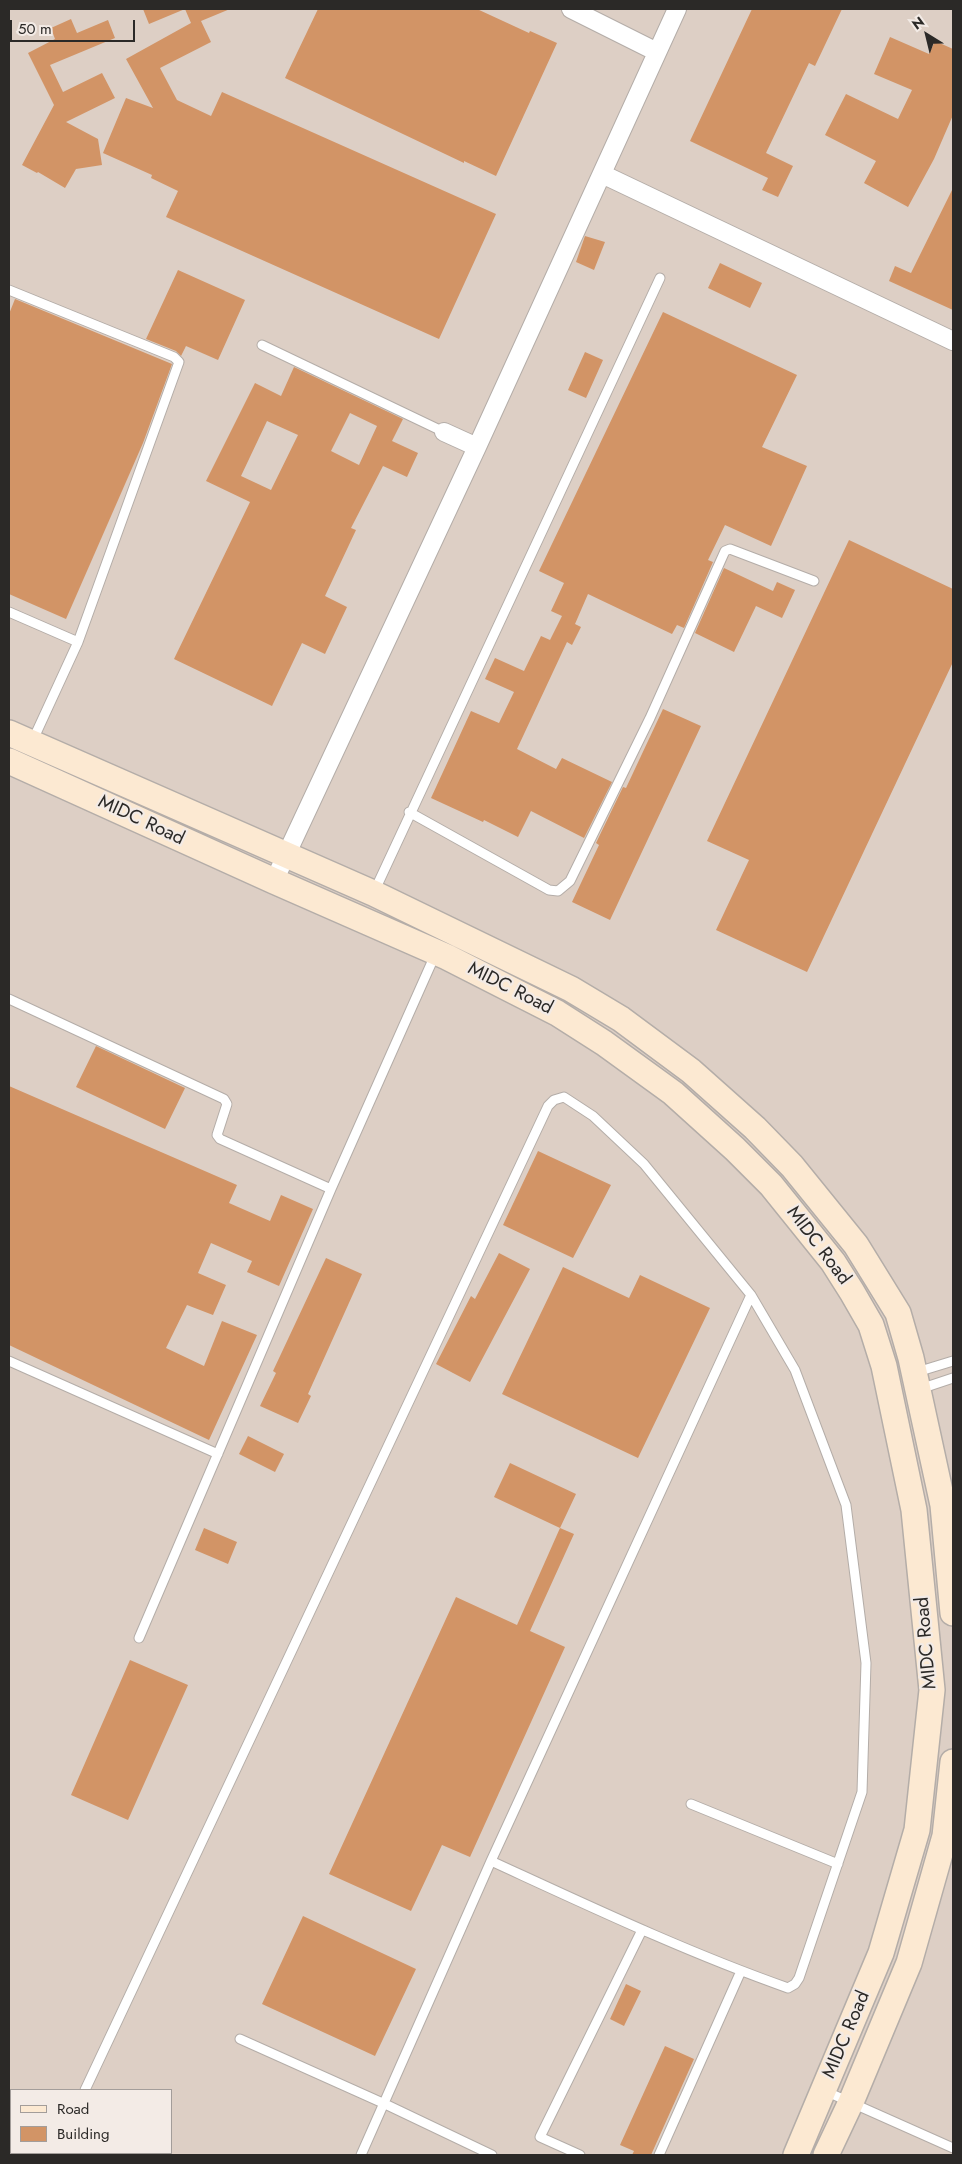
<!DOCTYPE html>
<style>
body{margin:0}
#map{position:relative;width:962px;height:2164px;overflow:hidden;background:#e6ded9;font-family:Jost,sans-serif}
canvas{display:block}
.frame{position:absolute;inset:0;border:10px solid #2b2927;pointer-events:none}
.legend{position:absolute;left:10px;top:2089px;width:162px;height:65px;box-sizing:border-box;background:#f3ebe6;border:1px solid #a39d9a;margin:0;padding:6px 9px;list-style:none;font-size:15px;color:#2b2927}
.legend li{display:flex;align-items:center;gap:10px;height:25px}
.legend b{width:25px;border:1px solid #a39d9a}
.north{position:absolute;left:902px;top:10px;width:50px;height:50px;-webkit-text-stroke:4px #f3ebe6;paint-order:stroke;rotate:324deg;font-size:14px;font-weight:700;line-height:20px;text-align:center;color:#2b2927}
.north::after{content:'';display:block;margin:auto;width:18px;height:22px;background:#2b2927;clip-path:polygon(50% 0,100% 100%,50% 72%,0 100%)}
.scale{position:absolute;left:10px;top:20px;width:125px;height:22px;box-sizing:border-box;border:2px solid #2b2927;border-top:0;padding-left:6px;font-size:15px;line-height:18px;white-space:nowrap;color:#2b2927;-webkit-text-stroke:4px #f3ebe6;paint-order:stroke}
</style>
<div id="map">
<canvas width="962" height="2164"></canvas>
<div class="frame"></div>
<ul class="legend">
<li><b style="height:6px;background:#fce9d2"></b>Road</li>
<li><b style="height:14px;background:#d29466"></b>Building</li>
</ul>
<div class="north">N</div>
<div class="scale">50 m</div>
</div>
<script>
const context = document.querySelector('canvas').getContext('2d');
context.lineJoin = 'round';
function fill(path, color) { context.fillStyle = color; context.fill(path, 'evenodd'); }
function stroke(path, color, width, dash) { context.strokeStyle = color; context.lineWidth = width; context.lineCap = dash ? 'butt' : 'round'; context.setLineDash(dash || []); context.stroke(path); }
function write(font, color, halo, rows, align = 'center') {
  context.font = font + ' Jost,sans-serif'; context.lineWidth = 4.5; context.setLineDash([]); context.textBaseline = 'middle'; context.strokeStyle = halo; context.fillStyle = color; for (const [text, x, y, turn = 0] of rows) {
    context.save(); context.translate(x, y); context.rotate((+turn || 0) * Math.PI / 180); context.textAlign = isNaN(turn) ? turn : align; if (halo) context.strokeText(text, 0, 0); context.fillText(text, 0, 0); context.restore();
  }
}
fill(new Path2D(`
 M9,9H953V2155H9ZM11,2090H171V2153H11Z`), '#ddcfc5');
fill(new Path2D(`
 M143,9H230L201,21L211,42L160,68L177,100L211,116L222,92L496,214L439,339L166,217L178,191L151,178L152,175L103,153L126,98L153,108L126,59L191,23L185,9L149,24Z
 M318,9H477L529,33L530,31L557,43L496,176L464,161V163L285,78Z
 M752,9H842L815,66L809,63L766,153L793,166L778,197L762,190L768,178L690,141Z
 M71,19L77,33L108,20L115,38L50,65L63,92L102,73L115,98L66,122L98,139L102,165L76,169L65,188L38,172L37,173L22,165L54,105L28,53L55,39L51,28Z
 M890,37L929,54L935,41L953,49V115L934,159L908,207L864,183L876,161L825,135L846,94L898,119L912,90L874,74Z
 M953,188V310L889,281L895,266L911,273Z
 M585,236L605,242L594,270L576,262Z
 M720,263L762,283L750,308L708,288Z
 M178,270L245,300L218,360L186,346L181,356L176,351L146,339Z
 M15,299L172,364L143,443L66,619L9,594V314Z
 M663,312L797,375L762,447L807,466L771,546L725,525L708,560L713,562L684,628L677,625L672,634L588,594L575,624L581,627L572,645L567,642L517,749L556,769L562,758L612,782L584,838L531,811L518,837L484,820L483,822L431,798L471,711L499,723L514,692L485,679L495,658L524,671L541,636L550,640L562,616L551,611L564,583L539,571Z
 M585,352L603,360L586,398L568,390Z
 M294,367L403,419L392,441L418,453L407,477L383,466L351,528L356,530L325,596L347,607L325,654L302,643L272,706L174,659L250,502L206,481L255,383L281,396ZM350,413L377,426L359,465L331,451ZM267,421L298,435L271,490L241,476Z
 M849,540L953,589V662L807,972L716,930L749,860L707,841Z
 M724,568L773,591L777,582L795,590L782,618L756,606L734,652L695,633Z
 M663,709L701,726L610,920L572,902L599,845L596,843L623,787L626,788Z
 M96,1046L185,1088L165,1129L76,1087Z
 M9,1086L237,1185L229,1203L270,1221L281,1195L313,1209L279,1286L247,1272L252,1261L211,1243L198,1273L226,1285L213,1315L187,1305L166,1348L204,1366L222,1321L257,1335L209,1440L9,1345Z
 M538,1151L611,1185L573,1258L503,1225Z
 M499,1253L530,1269L470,1382L436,1364L471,1296L475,1299Z
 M326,1258L362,1274L308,1394L311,1396L298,1423L260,1406L276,1373L273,1371Z
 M563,1267L629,1298L640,1275L710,1308L638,1458L502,1394Z
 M248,1436L284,1454L275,1472L239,1454Z
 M510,1463L576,1494L560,1528L494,1497Z
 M204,1528L237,1542L228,1564L195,1550Z
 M560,1528L574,1534L530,1631L565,1647L470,1857L442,1845L411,1911L329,1874L456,1597L517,1625Z
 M130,1660L188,1685L128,1820L71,1795Z
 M303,1916L416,1969L375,2056L262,2004Z
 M626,1984L641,1991L624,2026L610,2019Z
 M665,2046L694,2059L651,2155H632L634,2151L620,2145Z`), '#d29466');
const service = new Path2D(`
 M9,290L174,357L179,362L78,642L32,742
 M262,345L444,432
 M9,612L78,642
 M409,812L549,890L558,891L570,881L650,718L725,551L730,549L814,581
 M374,892L660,278
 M9,999L224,1099L227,1104L217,1135L220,1139L331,1189
 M9,1361L218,1454
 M917,1372L953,1361
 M920,1389L953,1378
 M139,1638L331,1189L435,955
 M691,1804L838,1864
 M240,2039L385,2104L492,2155
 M85,2090L548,1106L554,1100L564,1097L593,1116L644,1164L751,1295L795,1370L846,1505L866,1663L862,1792L799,1978L795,1984L788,1988C686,1952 589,1906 491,1861
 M825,2091L953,2148
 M136,2153L142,2155
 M56,2155L57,2153
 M361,2155L491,1861L751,1295
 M580,2155L540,2137L642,1930
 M659,2155L741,1971`);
const minor = new Path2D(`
 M571,9L657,52
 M602,174L953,341
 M444,432L477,447
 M274,881L477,447L677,9`);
const secondary = new Path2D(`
 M9,733L373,893L571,989L621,1019L691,1071L755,1128L792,1166L856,1245L898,1313L911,1358L943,1505L953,1613
 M9,761L274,881L447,957L557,1013L604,1043L673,1093L735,1149L771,1185L833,1262L852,1292L871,1325L884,1366L914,1510L932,1690L917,1830L881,1953L796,2155
 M826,2155L851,2102L909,1963L945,1836L953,1762`);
stroke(service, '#b4ada8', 11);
stroke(minor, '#b4ada8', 20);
stroke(secondary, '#b4ada8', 28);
stroke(service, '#fff', 9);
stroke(minor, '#fff', 18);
stroke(secondary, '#fce9d2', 25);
write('19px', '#2b2927', '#f3ebe6', [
 ["MIDC Road",141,821,25],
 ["MIDC Road",510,989,27],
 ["MIDC Road",818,1246,53],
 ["MIDC Road",927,1643,-95],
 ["MIDC Road",847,2035,-67]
]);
</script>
